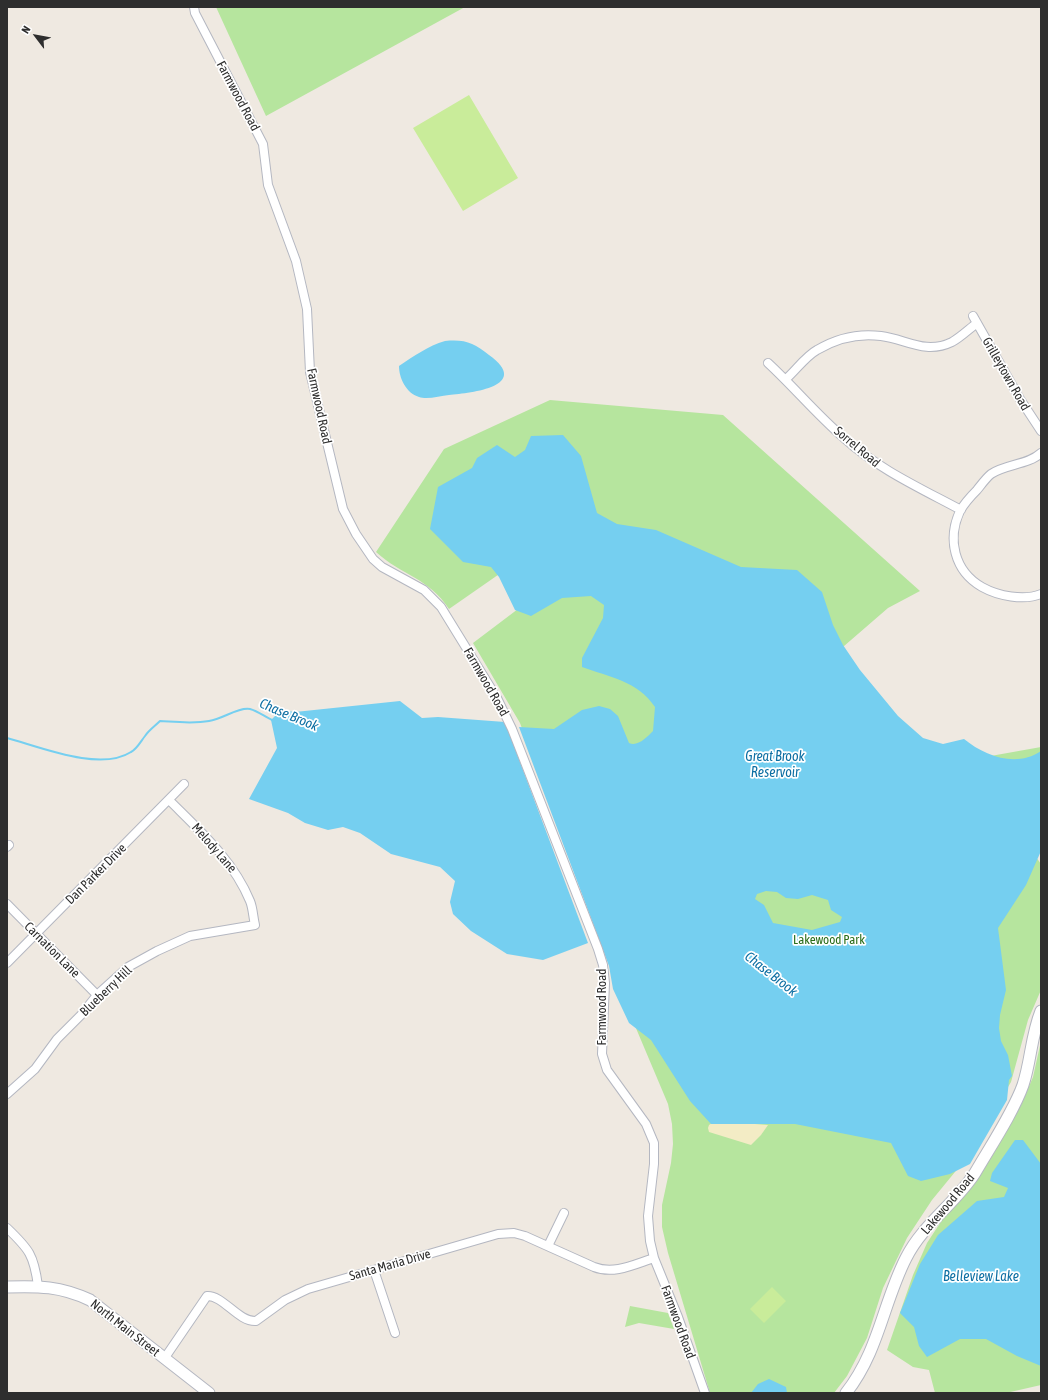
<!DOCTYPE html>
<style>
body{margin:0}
#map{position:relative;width:1048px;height:1400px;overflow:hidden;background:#efe9e1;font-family:"Asap Condensed",sans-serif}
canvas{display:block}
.frame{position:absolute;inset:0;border:8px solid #2e2e2e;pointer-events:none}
.north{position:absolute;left:16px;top:16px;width:40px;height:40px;-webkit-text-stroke:3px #fff;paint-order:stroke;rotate:302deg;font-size:11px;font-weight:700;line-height:16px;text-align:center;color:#2e2e2e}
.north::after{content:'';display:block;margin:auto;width:14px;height:18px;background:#2e2e2e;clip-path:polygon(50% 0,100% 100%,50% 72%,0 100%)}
</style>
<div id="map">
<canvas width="1048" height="1400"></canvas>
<div class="frame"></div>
<div class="north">N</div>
</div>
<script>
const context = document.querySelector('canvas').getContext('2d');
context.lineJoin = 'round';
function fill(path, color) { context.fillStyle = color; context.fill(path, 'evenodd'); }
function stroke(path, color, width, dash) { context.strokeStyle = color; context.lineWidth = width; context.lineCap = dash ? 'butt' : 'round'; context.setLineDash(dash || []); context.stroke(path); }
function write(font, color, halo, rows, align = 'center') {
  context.font = font + ' "Asap Condensed",sans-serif'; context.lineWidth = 3.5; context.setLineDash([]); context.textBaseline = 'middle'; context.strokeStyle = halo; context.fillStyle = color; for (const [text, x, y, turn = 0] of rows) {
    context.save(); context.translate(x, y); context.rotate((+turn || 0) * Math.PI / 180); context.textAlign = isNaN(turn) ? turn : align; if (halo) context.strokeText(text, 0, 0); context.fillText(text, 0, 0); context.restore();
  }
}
fill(new Path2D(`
 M216,7H465L266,116Z
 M550,400L723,415L920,591L888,608L836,653L924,750L985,757L1041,747V849L1036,857L1041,864V990L1028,1020L1011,1082L964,1161L932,1200L907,1238L883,1288L867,1338L847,1376L834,1393H710L668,1253L662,1227V1205L671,1163L673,1144L672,1124L668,1104L619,988L520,723L473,643L555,581L518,561L449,609C429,578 401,575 376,552L444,449Z
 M1041,1041V1385L1006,1393H935L929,1370L913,1367L887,1350L913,1275L927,1243L946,1214L979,1173L1021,1105L1033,1077Z
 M630,1306L668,1313L674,1329L639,1323L625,1327Z`), '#b6e59e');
fill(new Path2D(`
 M715,1121L768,1125L761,1135L751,1145L709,1132L708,1128L709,1125Z`), '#f3ecc5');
fill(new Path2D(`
 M469,95L518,178L463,211L413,128Z
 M772,1287L786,1301L764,1323L750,1309Z`), '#c9ec9a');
fill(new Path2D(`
 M445,341C465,339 474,343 489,355C532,386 472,393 449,395C440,396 427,400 419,397C406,393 399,378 399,366C414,356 428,346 445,341Z
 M563,435L581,456L597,513L617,524L656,530L741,567L797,570L822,592L833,625L843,645L860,670L898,716L923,738L943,744L964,739C985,756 1016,768 1041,751V851L1026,885L998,928L1006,990L1000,1015L999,1028L1001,1041L1008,1055L1012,1076L1009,1080L1007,1100L970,1164L950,1174L921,1181L908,1176L891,1143L795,1124H711L690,1101L651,1040L629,1023L613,989L609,966L603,950L519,727L554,729L582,710L599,706L610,709L618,716L629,743C638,747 647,737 653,731L655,707C638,681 609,677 582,667V658L603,618L604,605L591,596L562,598L531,616L515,610L499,577L491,567L463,562L430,529L438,487L472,468L477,458L497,445L515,457L525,450L531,436ZM766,891L777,892L786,898L798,899L812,895L828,900L831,910L842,917L840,922L812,930L773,923L764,905L755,899L757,894Z
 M400,701L422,718L438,717L505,722L588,943L543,960L507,954L471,931L453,914L450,902L455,881L440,867L391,854L360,833L343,827L328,830L305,823L288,813L249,799L277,748L271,720L281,710L295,712Z
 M1015,1140H1023L1041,1164V1366L1017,1356L986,1339H960L927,1357L919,1346L914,1327L900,1313L920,1264L938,1235L977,1201L1004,1197L1008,1188L990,1181L992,1173Z
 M769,1379L786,1387L787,1393H751L758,1384Z`), '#75cff0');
stroke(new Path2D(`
 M7,738C40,747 100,772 131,752C137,749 141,741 145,736C149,730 155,726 160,721C177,722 193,724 209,721C223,719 238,707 250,709C258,711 265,717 272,720`), '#75cff0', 2);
const minor = new Path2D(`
 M194,7L195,13L263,144L268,185L296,261L307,309L310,372L343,509L356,534L373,559L382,567L424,590L441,607L497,698L512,729L598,949L603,965L605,983L602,1054L607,1070L646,1124L654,1143V1164L648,1216L650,1241L654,1258L678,1317L705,1393
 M973,316L1020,399L1041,431
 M768,363C794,387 817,415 844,438C878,469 920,488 961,510
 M786,379C796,370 806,356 817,350C837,338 858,333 881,336C906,339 925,355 952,342C961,337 969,329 977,323
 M1041,453C1028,465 1006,464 991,474C986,478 981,485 977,490C971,496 964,504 960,511C947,539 954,571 982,587C998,596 1024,601 1041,594
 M7,847L9,845
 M7,904L97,995
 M7,963L184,784
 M7,1094L35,1069L57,1039L81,1015L97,995L128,967L157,951L190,936L255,925C253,917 253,908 250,901C233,860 200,831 169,800
 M7,1228C29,1249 34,1255 38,1286
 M548,1246L564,1213
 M374,1270L395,1333
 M164,1359L207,1296C223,1295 238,1322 256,1321L285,1300L308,1289L498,1234L514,1233L525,1236L594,1267C614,1275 635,1264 654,1258`);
const secondary = new Path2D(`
 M7,1287C39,1286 60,1286 90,1300L209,1393
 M846,1393C879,1351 883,1303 906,1258C923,1224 955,1204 975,1173C990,1147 1013,1113 1023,1085C1031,1061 1031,1036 1041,1011`);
stroke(minor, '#b4b7c1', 10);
stroke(secondary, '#b4b7c1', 13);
stroke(minor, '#fff', 8);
stroke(secondary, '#fff', 11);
write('13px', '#2e2e2e', '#fff', [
 ["Farmwood Road",238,96,62],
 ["Grilleytown Road",1006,374,60],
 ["Farmwood Road",319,406,78],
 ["Sorrel Road",857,447,40],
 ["Farmwood Road",486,682,60],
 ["Melody Lane",214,848,49],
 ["Dan Parker Drive",96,874,-45],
 ["Carnation Lane",52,950,45],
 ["Blueberry Hill",106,991,-44],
 ["Farmwood Road",602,1007,-90],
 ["Lakewood Road",948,1204,-50],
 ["Santa Maria Drive",390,1265,-16],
 ["Farmwood Road",678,1322,70],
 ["North Main Street",125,1328,38]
]);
write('13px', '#2c6e1b', '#fff', [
 ["Lakewood Park",829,940]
]);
write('italic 14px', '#0d6fa3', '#fff', [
 ["Chase Brook",289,715,23],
 ["Great Brook",775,757],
 ["Reservoir",775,773],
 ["Chase Brook",771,974,38],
 ["Belleview Lake",981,1277]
]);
</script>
